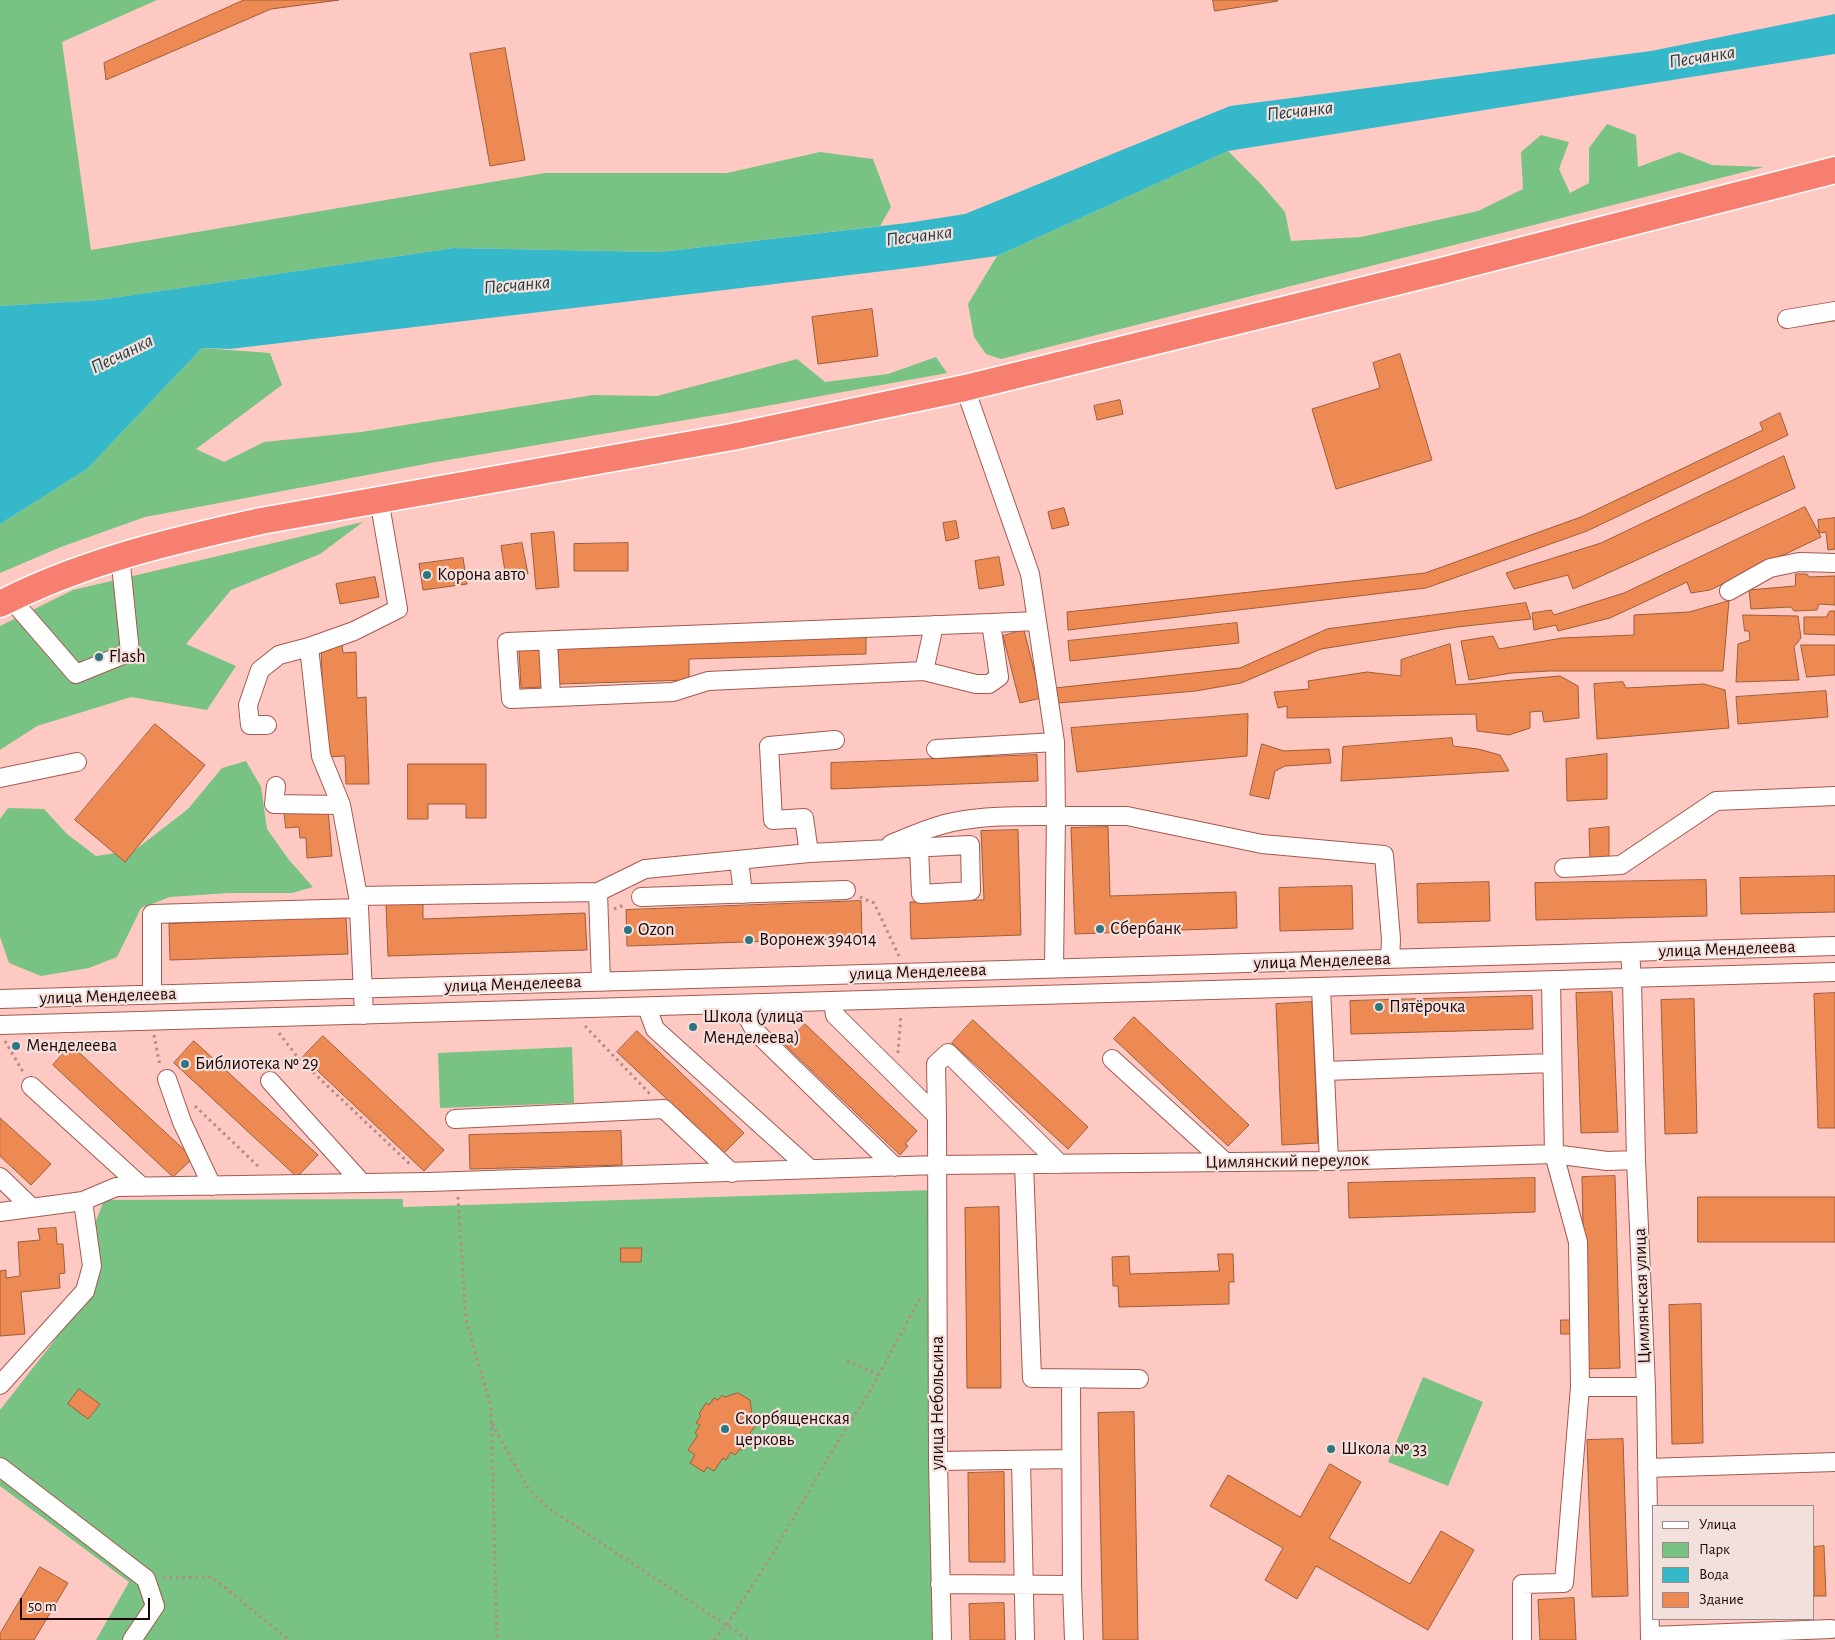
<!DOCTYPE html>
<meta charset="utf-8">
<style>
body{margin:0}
#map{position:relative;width:1835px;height:1640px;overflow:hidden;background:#fec9c2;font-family:"Alegreya Sans",sans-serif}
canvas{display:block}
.legend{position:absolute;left:1652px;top:1505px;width:162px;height:115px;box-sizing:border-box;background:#f2e0dd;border:1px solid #9e8886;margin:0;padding:6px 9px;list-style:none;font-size:15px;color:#200403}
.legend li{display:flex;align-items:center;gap:10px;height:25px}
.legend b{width:25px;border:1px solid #9e8886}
.scale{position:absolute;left:20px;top:1598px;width:130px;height:22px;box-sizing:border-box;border:2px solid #200403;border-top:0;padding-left:6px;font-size:15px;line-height:18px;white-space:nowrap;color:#200403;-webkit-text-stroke:4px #f2e0dd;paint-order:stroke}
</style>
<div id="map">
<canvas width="1835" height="1640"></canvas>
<ul class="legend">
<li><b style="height:6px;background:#fff"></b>Улица</li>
<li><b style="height:14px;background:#78c384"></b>Парк</li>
<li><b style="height:14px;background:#35b9ca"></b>Вода</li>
<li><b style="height:14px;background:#ed8a53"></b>Здание</li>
</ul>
<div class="scale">50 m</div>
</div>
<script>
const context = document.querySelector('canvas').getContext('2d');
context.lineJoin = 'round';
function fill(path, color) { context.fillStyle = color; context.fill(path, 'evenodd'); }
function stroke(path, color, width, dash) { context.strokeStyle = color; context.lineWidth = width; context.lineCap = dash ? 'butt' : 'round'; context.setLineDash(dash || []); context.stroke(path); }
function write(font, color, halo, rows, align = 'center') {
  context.font = font + ' "Alegreya Sans",sans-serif'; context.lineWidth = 4.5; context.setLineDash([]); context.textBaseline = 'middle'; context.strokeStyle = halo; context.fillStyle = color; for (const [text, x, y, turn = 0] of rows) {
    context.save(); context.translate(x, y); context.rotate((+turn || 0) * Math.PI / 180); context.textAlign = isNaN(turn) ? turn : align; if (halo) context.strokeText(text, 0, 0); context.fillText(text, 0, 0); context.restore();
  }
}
fill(new Path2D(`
 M0,0H157L62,42L91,250L545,173H727L820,152L873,159L891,207L880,226L660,252L454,248L99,300L0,306Z
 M1607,124L1636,135L1638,167L1679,152L1712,165L1764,167L1001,359L986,354L974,337L968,304L997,256L1228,151L1261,184L1285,212L1291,241L1361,237L1478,211L1523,189L1521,152L1541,135L1569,142L1559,169L1570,193L1589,183V148Z
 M202,348L270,353L282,385L196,449L224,462L264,442L361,432L593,395L657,396L797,359L825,382L888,374L936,357L947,373L733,412L436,462L145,517L61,547L0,573V524L87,469Z
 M363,522L320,554L231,590L186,644L236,666L207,710L131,697L37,726L0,750V626L73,590Z
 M246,761L261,787L267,829L289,860L313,887L292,893H229L170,897L141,908L117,957L89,968L41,976L9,963L0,937V819L8,808L44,809L67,834L96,856L135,850L188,809L222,768Z
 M572,1047L574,1103L440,1108L438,1053Z
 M932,1190L937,1640H96L129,1582L0,1486V1410L94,1290L91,1234L104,1200L403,1199V1207Z
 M1423,1377L1483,1402L1448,1486L1388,1462Z`), '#78c384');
fill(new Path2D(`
 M1835,14V54L1228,151L997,256L917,267L230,349L202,348L87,469L0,524V306L99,300L454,248L660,252L907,223L965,214L1230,106L1651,51Z`), '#35b9ca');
const building = new Path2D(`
 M244,0H339L271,9L106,80L104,63Z
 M1213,0H1277L1278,1L1215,11Z
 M505,48L525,160L490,166L470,54Z
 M872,309L878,356L818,364L812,317Z
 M1400,354L1432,460L1336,489L1312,409L1380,388L1373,363Z
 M1120,400L1123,414L1097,420L1094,406Z
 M1780,413L1788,435L1587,531L1426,588L1068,630L1067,612L1425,573L1581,517L1763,430L1760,423Z
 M1784,456L1795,488L1573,589L1568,575L1514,589L1506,573L1601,543Z
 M1805,507L1821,537L1710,590L1691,593L1687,582L1610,618L1558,631L1556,625L1534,630L1532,613L1551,610L1554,615L1624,593Z
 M1064,508L1069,525L1052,529L1048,512Z
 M1835,518V549L1828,550L1826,532L1819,533L1818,520Z
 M956,521L959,538L946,541L943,523Z
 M554,532L559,587L536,589L531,534Z
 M522,543L528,574L506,578L501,546Z
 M628,543V571H574V544Z
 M999,557L1004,585L979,589L975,561Z
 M463,558L467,584L423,590L419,564Z
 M1796,574H1807L1809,577L1835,576V605L1819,604L1817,610L1794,611L1791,607L1751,609L1749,590L1795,586Z
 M375,577L379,597L340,604L336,584Z
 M1729,601L1723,671H1549L1512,673L1469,680L1461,641L1493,636L1499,649L1562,638L1634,635V615L1689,612Z
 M1526,603L1531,619L1457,627L1321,649L1241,683L1196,691L1058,703L1055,688L1240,668L1327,629Z
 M1830,611H1835V635L1804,634V617H1826Z
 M1743,615L1798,616L1801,638L1794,647L1799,680L1736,682L1738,644L1750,640L1749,631H1745Z
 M1237,623L1239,643L1070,661L1068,641Z
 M1024,630L1041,698L1020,703L1003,636Z
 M866,637V654L689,659V680L559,684L558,647Z
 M342,644L343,653L356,652L357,698L366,697L369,784H346L345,756L325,757L321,645Z
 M1450,644L1456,685L1560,676L1578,686L1579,718L1544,722L1542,711L1530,712V728L1509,735L1477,731L1476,714L1287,718V706L1278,708L1274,692L1309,689L1308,681L1367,672L1401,676V660Z
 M1801,645H1835V675L1807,677Z
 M540,649L543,687L521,688L519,650Z
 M1623,682L1626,688L1704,684L1725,690L1729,728L1597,739L1594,684Z
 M1826,691L1828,717L1738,724L1736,697Z
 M1248,714L1247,756L1077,772L1071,728Z
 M155,724L205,765L125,862L75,820Z
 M1452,738L1453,746L1478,749L1500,755L1509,771L1341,781L1343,747Z
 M1262,744L1284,751L1329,749L1331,763L1285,766L1275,771L1269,799L1250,795Z
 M1607,754V799L1567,801L1566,759Z
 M1037,755L1038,781L831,789V763Z
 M408,764H486V818H466V804H428V819H408Z
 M284,808L328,809L332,856L307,858L306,838H300L299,827L286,828Z
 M1108,827L1110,896L1236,892L1237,928L1075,934L1071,828Z
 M1609,827V858L1590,859L1589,829Z
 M1018,830L1021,935L911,939L910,902L984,900L981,831Z
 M1835,876V912L1741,914L1740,878Z
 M1706,880L1707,916L1536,920L1535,883Z
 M1489,882L1490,921L1418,923L1417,884Z
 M1352,886L1353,929L1280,931L1279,888Z
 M861,901L862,938L627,946L626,910Z
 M423,903V919L585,913L587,950L388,956L386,904Z
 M346,917L348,954L170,960L169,924Z
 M1612,992L1618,1132L1581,1133L1576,993Z
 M1835,993V1128H1818L1814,994Z
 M1532,996L1533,1029L1351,1034L1350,1001Z
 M1694,999L1697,1133L1665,1134L1661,1000Z
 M1312,1002L1318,1143L1282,1145L1276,1004Z
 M1134,1017L1249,1125L1228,1146L1114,1039Z
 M973,1020L1088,1127L1068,1149L952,1043Z
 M805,1024L917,1131L905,1144L908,1146L900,1155L785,1045Z
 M637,1031L744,1133L724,1153L617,1052Z
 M323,1036L444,1150L424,1171L303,1057Z
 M194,1041L318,1155L297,1177L174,1063Z
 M71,1045L193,1158L173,1177L53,1065Z
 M0,1118L51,1164L31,1185L0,1156Z
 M621,1131L622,1165L470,1169L469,1135Z
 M1615,1176L1620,1368L1586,1369L1582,1177Z
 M1535,1178V1212L1349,1218L1348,1183Z
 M1698,1197H1835V1242H1698Z
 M999,1207L1001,1388H967L965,1208Z
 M56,1228L57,1244H63L65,1273L59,1274L60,1288L21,1292L25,1334L0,1336V1271L6,1270V1278L20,1276L18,1242L40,1240L38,1229Z
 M621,1248H642L641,1262H621Z
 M1218,1254H1233L1234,1282H1229V1304L1119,1307L1118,1286H1113L1112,1257L1129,1256L1130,1274L1219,1271Z
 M1701,1304L1703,1443L1672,1444L1669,1305Z
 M1561,1320H1572V1334H1561Z
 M79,1389L100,1404L88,1419L68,1404Z
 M738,1393L750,1400L752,1415L757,1418L753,1423L756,1425L750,1433L752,1435L742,1450L740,1449L735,1455L731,1452L726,1460L723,1458L714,1471L707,1467L704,1472L690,1463L695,1455L688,1450L698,1435L695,1433L700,1425L696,1423L701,1416L699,1414L706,1403L709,1405L714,1398L718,1400L722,1395L724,1397Z
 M1134,1412L1138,1640H1103L1098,1413Z
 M1623,1439L1628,1596L1592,1597L1587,1440Z
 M1330,1464L1361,1482L1329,1538L1410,1584L1441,1531L1474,1550L1428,1630L1316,1566L1297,1599L1265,1580L1283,1548L1210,1506L1228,1475L1300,1517Z
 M1004,1472L1005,1562H969L968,1473Z
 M1824,1546L1826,1596H1814V1547Z
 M40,1567L68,1583L34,1640H0V1634Z
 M1574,1598L1576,1640H1540L1538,1600Z
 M1004,1603L1005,1640H970L969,1604Z`);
fill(building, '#ed8a53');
stroke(building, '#9f5c38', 1);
const minor = new Path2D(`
 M1787,319L1835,311
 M965,388L1030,574L1055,742L1056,816H1127L1262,844L1384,855L1391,939L1390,959
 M1729,591L1770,568L1799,562L1835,563
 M11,599L76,674L130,652L120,555
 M991,623L999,677L989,684H976L924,671L708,681L673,692L511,699L507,642L991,623L1037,621
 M548,641L551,697
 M924,671L934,625
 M267,725H250L248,705L260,670L279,655L309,647
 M936,749L1055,742
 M0,778L77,762
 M276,786L274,804L341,805
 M891,844C911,836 932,826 953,822C987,815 1022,816 1056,816L1054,968
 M809,853L804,818L773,820L769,746L835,740
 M739,860L743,894
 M1564,868L1621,865L1716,801L1835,796
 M598,892L601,982
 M358,896L341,805L321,756L309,647L354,631L398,609L379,499
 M641,897L846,890
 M359,908L358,896L598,892L645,869L809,853L970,845L971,891L921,894L919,847
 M1630,952L1632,979L1636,1160L1646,1387L1650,1640
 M1321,988L1329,1161
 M152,995V914L359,908L364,1015
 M0,999L1835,946
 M833,1001L835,1015L937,1116L938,1461L942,1640
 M748,1004V1018L755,1031L895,1167
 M647,1007L655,1029L810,1169
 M0,1025L1835,972
 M1112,1059L1225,1162
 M1325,1071L1552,1063
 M167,1079L182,1122L212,1186
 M270,1081L362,1183
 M31,1086L142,1187
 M937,1116L936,1064L948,1053L1060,1164
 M455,1119L664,1109L732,1173
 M1024,1164L1032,1378L1139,1379
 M0,1177L32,1208
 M0,1212L83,1201L116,1187L429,1182L936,1165L1329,1161L1554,1154L1607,1161L1636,1160
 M0,1385L85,1291L92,1266L83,1201
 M1580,1387H1646
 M1021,1460L1025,1640
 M938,1461L1071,1459
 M0,1467L146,1579L155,1606L132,1640
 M1647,1468L1835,1462
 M940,1584L1072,1585L1071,1379
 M1072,1585L1074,1640
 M1650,1636L1831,1629
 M1522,1640V1584L1564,1583L1580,1387L1578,1242L1554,1154L1551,981`);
const highway = new Path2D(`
 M0,604C82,562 171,541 261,521L732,437L965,388L1441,271L1835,170`);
stroke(minor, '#a4594f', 20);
stroke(highway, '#fff', 29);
stroke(new Path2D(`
 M860,897L874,903L899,956
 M614,909L626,904
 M585,1026L650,1094
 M279,1033L299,1059L412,1166
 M154,1035L160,1066
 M5,1041L23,1072
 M898,1053L901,1014
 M195,1106L259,1167
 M458,1197L466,1320L491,1407L497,1640
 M847,1361L879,1375
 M492,1424L529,1490L551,1510L749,1640
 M163,1578L212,1577L289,1640
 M714,1640L726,1626L772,1555L837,1443L869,1393L920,1298`), '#b58984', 3, [2.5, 4]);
stroke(minor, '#fff', 18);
stroke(highway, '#f67f70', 26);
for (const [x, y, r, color] of [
 [427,575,5,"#2e7580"],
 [99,657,5,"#2e7580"],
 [1100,929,5,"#2e7580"],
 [628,930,5,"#2e7580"],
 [749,940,5,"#2e7580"],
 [1379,1007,5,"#2e7580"],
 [693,1027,5,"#2e7580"],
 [16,1046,5,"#2e7580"],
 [185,1064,5,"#2e7580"],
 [725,1429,5,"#2e7580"],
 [1331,1449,5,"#2e7580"]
]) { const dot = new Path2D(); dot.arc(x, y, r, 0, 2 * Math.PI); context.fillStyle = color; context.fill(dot); stroke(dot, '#f2e0dd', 2); }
write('18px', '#200403', '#f2e0dd', [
 ["Корона авто",437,575],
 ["Flash",109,657],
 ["Сбербанк",1110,929],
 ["Ozon",638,930],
 ["Воронеж 394014",759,940],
 ["Пятёрочка",1389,1007],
 ["Школа (улица",703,1017],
 ["Менделеева)",703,1038],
 ["Менделеева",26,1046],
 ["Библиотека № 29",195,1064],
 ["Скорбященская",735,1419],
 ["церковь",735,1440],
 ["Школа № 33",1341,1449]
], 'left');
write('18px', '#200403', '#f2e0dd', [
 ["улица Менделеева",1727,949,-2],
 ["улица Менделеева",1322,961,-2],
 ["улица Менделеева",918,972,-2],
 ["улица Менделеева",513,984,-2],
 ["улица Менделеева",108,996,-2],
 ["Цимлянский переулок",1287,1161,-1],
 ["Цимлянская улица",1642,1296,-92],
 ["улица Небольсина",938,1403,-90]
]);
write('italic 19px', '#213c40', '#f2e0dd', [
 ["Песчанка",1702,57,-9],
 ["Песчанка",1300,111,-6],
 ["Песчанка",919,236,-7],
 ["Песчанка",517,285,-5],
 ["Песчанка",122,354,-26]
]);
</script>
